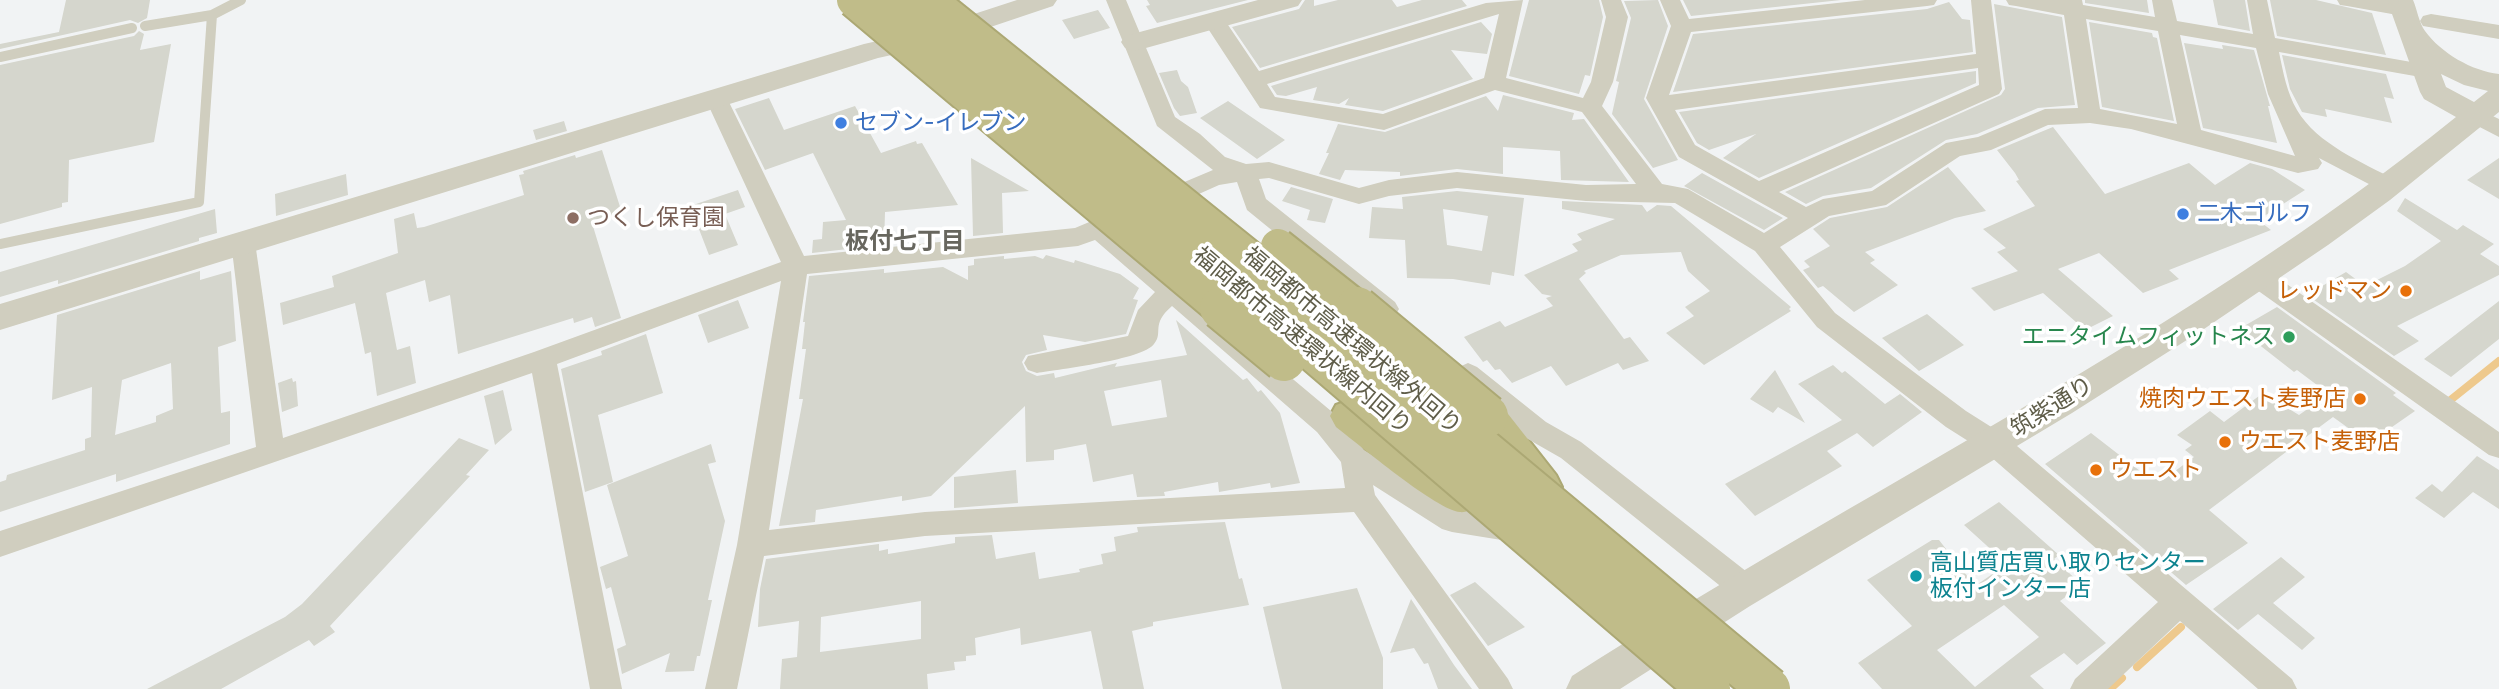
<!DOCTYPE html>
<meta charset="utf-8">
<style>
body{margin:0}
canvas{display:block;background:#f1f3f4}
</style>
<canvas width="2499" height="689"></canvas>
<script>
const context = document.querySelector('canvas').getContext('2d');
context.lineJoin = 'round';
function stroke(path, color, width, dash) { context.strokeStyle = color; context.lineWidth = width; context.lineCap = dash ? 'butt' : 'round'; context.setLineDash(dash || []); context.stroke(path); }
function fill(path, color) { context.fillStyle = color; context.fill(path, 'evenodd'); }
function write(font, color, halo, rows, align = 'center') {
  context.font = font + ' Inter,"Noto Sans JP",sans-serif'; context.lineWidth = 7; context.setLineDash([]); context.textBaseline = 'middle'; context.strokeStyle = halo; context.fillStyle = color; for (const [text, x, y, turn = 0] of rows) {
    context.save(); context.translate(x, y); context.rotate((+turn || 0) * Math.PI / 180); context.textAlign = isNaN(turn) ? turn : align; if (halo) context.strokeText(text, 0, 0); context.fillText(text, 0, 0); context.restore();
  }
}
stroke(new Path2D(`
 M2448,402L2499,361
 M2137,667L2181,627
 M2110,689L2122,678`), '#eec98d', 8);
fill(new Path2D(`
 M66,0H150L147,18L138,23L130,20L0,49V44L59,32Z
 M1147,0H1248L1157,23L1146,6L1150,5Z
 M1305,0H1314V6L1338,0H1392L1397,7L1422,0H1462L1467,6L1260,68L1232,27L1299,9Z
 M1529,0H1599L1603,17L1590,76L1585,75L1579,94L1509,76Z
 M1658,0L1668,26L1644,99L1678,160L1653,168L1612,114L1619,82L1616,81L1631,18L1624,1Z
 M1683,0H1841L1691,16Z
 M2085,0H2147L2149,13L2085,3Z
 M2213,0H2245L2250,31L2218,25Z
 M2270,0H2316L2372,13L2386,55L2277,36Z
 M1949,2L1962,19L1970,20L1973,52L1673,92L1693,34L1927,9Z
 M1994,4L2062,17L2075,105L2038,108L1977,134L1946,140L1871,188L1823,196L1806,204L1785,192L2001,95L2005,89Z
 M1098,10L1110,28L1074,39L1062,20Z
 M1481,22L1492,34L1487,54L1451,50L1473,79L1383,111L1345,105L1349,98L1339,104L1313,100L1317,87L1286,96L1277,95L1271,86Z
 M2089,22L2152,33L2153,37L2157,38L2174,121L2102,107Z
 M139,31L144,34L140,50L171,44L154,142L69,160L68,202L62,203V207L0,224V65L134,36Z
 M2184,43L2223,49L2222,45L2254,50L2270,106H2268L2277,143L2203,128Z
 M2282,55L2386,74L2394,99L2384,97L2392,123L2325,109L2327,117L2302,112L2290,89Z
 M1177,70L1181,81L1188,87L1197,113L1180,116L1174,108L1159,73Z
 M1976,71V83L1759,178L1723,158L1756,134L1709,150L1697,143L1679,112Z
 M1503,95L1574,113L1572,120L1584,119L1629,182L1561,180L1560,151L1503,147V174L1457,169L1400,176V172L1345,170L1340,180L1319,174L1329,153H1326L1338,124L1385,132L1486,96L1498,111Z
 M769,98L784,130L855,106L881,153L916,141L917,144L922,143L958,205L885,212L884,245L812,253L813,240L822,239L823,222L846,220L813,153L765,170L735,109Z
 M1228,101L1285,140L1257,159L1200,118Z
 M564,121L567,131L536,140L533,130Z
 M2053,127L2105,194L2189,163L2215,185L2250,163L2272,169L2305,190L2258,220L2271,230L2169,270L2179,279L2143,293L2099,253L2058,269L2113,316L2085,330L2043,293L1994,311L1971,288L2018,271L1997,252L2006,248L1983,229L2035,206L2016,181L2019,180L2015,173L1997,150Z
 M602,150L622,213L592,223L621,318L595,327L592,317L574,323L573,318L458,354L450,295L429,302L425,280L386,293L397,350L410,346L416,383L377,396L371,352L365,354L355,303L283,325L280,303L334,287L332,276L398,253L394,219L414,213L417,228L424,227L524,195L519,175L524,174L523,171L575,155L576,158Z
 M971,158L1029,191L1002,193L1003,233L973,236Z
 M2499,158V199L2467,180Z
 M1948,167L1986,211L1955,218L1865,252L1875,260L1870,263L1898,285L1854,312L1823,286L1818,288L1803,270L1810,267L1804,261L1830,246L1813,229L1830,218L1887,207Z
 M1702,173L1783,218L1764,230L1684,186Z
 M346,174L348,195L276,216L275,194Z
 M1291,187L1333,199L1325,223L1307,220L1310,210L1282,201Z
 M738,190L745,207L725,214L738,245L709,255L690,206Z
 M1457,191L1524,198L1514,276L1492,272L1490,285L1453,279L1407,278L1405,240L1369,238L1372,207L1403,209L1402,197ZM1443,209L1488,216L1482,251L1447,245Z
 M2405,198L2457,230L2463,225L2494,244L2480,254L2499,266V275L2397,326L2419,341L2394,356L2307,295L2346,272L2365,286L2405,266L2441,241L2397,211Z
 M1562,201L1642,205L1647,212L1657,205L1671,206L1791,307L1789,309L1791,311L1704,365L1666,333L1694,316L1685,307L1710,291L1688,271L1681,252L1621,255L1584,271L1586,273L1579,279L1624,339L1630,337L1649,361L1623,370L1618,363L1566,386L1551,366L1512,383L1500,369L1495,370L1487,360L1483,362L1464,337L1500,321L1505,327L1553,306L1546,298L1552,296L1542,294L1524,275L1578,251L1572,244L1582,240L1577,234L1615,219L1562,209Z
 M215,209L217,233L199,238V241L58,284V280L0,297V272Z
 M1046,255L1074,263L1075,260L1120,274L1139,288L1133,299L1138,300L1126,334L1085,342L1043,335L1047,350L1026,355L1022,362L1026,371L1037,376L1054,373L1055,378L1117,363L1115,367L1187,355L1176,320L1243,380L1247,378L1258,392L1261,390L1280,413L1300,483L1271,488L1270,483L1219,492L1218,482L1164,492L1165,496L1137,497L1133,474L1093,482L1086,444L1054,450V460L1026,462L1025,406L931,496L902,501V496L816,510L815,522L779,526L803,399H799L806,349H802L805,322H803L809,276L884,269V273L943,267L968,280V266L974,265V259L1004,256V259L1035,256L1043,259ZM1161,380L1167,417L1112,426L1104,391Z
 M200,271V280L231,271L236,341L218,347L221,413L230,411V444L116,482V474L0,512V482L6,480L7,475L85,450V439L91,437L92,387L52,400L57,315ZM171,363L173,409L156,416V422L115,435L122,380Z
 M738,300L749,328L708,343L698,315Z
 M2499,301V339L2451,377L2424,359Z
 M2277,307L2396,393L2393,395L2415,411L2369,443L2333,417L2286,452L2209,510L2248,543L2186,585L2045,464L2091,433L2149,478L2155,474L2163,480L2194,457L2185,450L2192,445L2177,435L2210,411L2224,422L2263,393L2299,415L2329,394L2297,370L2294,372L2239,329Z
 M1927,314L1964,345L1919,371L1882,338Z
 M646,334L663,393L598,415L613,482L585,492L561,369L602,355L601,351Z
 M1833,365L1842,373L1845,371L1885,404L1900,394L1922,412L1873,447L1857,433L1827,451L1842,466L1755,516L1725,484L1842,420L1798,384Z
 M1775,370L1805,423L1778,407L1773,413L1750,399Z
 M292,378L293,382L296,381L298,406L282,412L278,383Z
 M503,390L512,430L495,445L484,396Z
 M459,438L489,450L466,475L470,476L330,626L335,632L314,646L309,640L221,689H147L285,617L302,604Z
 M711,444L716,462L708,464L725,521L708,600H712L700,656H697L694,671L665,672L670,653L622,674L617,649L626,645L611,587L606,589L600,567L628,556L607,485Z
 M2477,456L2499,470V509L2473,492L2444,518L2415,498L2432,484L2442,492Z
 M1016,470L1018,503L954,508V477Z
 M1999,502L2059,555L2054,559L2082,585L2060,601L2106,643L2077,665L2064,653L2030,676L2044,689H1882L1858,663L1912,626L1867,580L1932,540H1939L1975,586L2007,564L1964,525ZM2004,605L2039,637L1975,687L1937,650Z
 M1225,522L1239,579L1242,578L1249,605L1153,622V626L1132,631L1144,689H1103L1091,631L1021,645L1020,628L975,638L976,655L966,656V661L954,662L955,670L927,674L928,689H780L782,659L797,657L799,621L758,627L760,589L766,559L879,544V551L888,549V554L955,543V537L992,535L996,559L1035,552L1039,579L1080,572L1079,569L1103,564L1101,554L1116,551L1114,537L1138,532L1137,527ZM921,601V639L820,652L821,617Z
 M2281,557L2305,577L2273,603L2315,638L2302,650L2258,614L2238,630L2213,609Z
 M1475,582L1525,627L1488,646L1450,595Z
 M1357,588L1383,658V689H1282L1263,607Z
 M1411,599L1454,665L1472,689H1438L1428,663L1424,664L1414,648L1390,653Z`), '#d5d6cd');
const motorway = new Path2D(`
 M1350,400L1364,405L1444,463L1476,482L1482,495L1476,508C1471,509 1465,513 1460,512C1438,511 1358,444 1336,427L1330,416L1336,405Z
 M1487,400L1501,405L1556,475L1562,487L1556,499L1541,505L1526,499L1473,427L1467,416L1473,405Z`);
stroke(motorway, '#aca874', 4);
stroke(new Path2D(`
 M212,15L241,0
 M0,57L132,28
 M0,244L199,202L212,15L145,26`), '#d0cebf', 10);
fill(new Path2D(`
 M1106,0H1126L1175,117L1200,134L1225,157L1246,164L1269,162L1359,188L1389,180L1457,172L1586,185L1636,184L1582,112L1495,90L1384,130L1260,108L1203,21L1206,16H1222L1259,71L1486,3L1523,0L1506,78L1583,98L1591,82L1606,17L1601,0H1621L1628,17L1613,82L1602,106L1662,184L1688,189L1764,233L1788,218L1679,157L1646,98L1671,26L1660,0H1680L1689,19L1865,0H1937L1934,5L1927,6L1691,32L1669,95L1976,54L1971,0H1991L2002,89L1999,94L1779,192L1806,207L1823,199L1872,191L1946,143L1978,137L2045,109L2078,108L2064,15L2016,6L2009,5L2006,0H2082L2083,5L2155,17L2152,0H2172L2177,21L2253,34L2247,0H2267L2275,38L2434,66L2437,71L2434,76L2426,78L2279,52C2283,72 2287,93 2297,110C2317,144 2363,163 2396,180L2400,186L2396,192L2388,194L2319,158L2322,163L2318,169L2298,173L2131,129L2090,123L2048,125L1991,150L1960,156L1886,205L1829,216L1780,247L1835,313L1966,411L2004,435L2292,679L2297,689H2258L2180,621L2108,689H2070L2075,679L2158,602L1984,451L1946,427L1817,327L1755,251L1675,203L1586,201L1457,188L1389,196L1359,204L1269,178L1259,179L1266,199L1395,302L1399,309L1395,316L1386,319L1377,316L1247,210L1237,182L1219,185L1116,231L1337,416L1364,450L1458,508L1530,521L1535,530L1530,539L1520,543L1452,532L1442,529L1373,485L1375,495L1508,679L1513,689H1479L1354,512L925,536L764,556L737,689H705L737,545L781,281L557,364L622,689H590L532,373L0,557V531L256,447L231,242L234,236L243,233L252,236L255,242L283,438L534,352L781,262L705,98L708,93L716,91L724,93L727,98L804,256L1075,228L1213,170L1157,126ZM1499,14L1484,78L1383,114L1275,97L1267,84ZM2086,19L2158,31L2177,124L2100,109ZM2180,35L2256,48L2268,94L2295,156L2201,130ZM1978,68L1979,85L1759,181L1695,145L1675,110ZM1095,240L1155,292L1138,310L1128,336L1028,356L1024,363L1028,370L1037,373C1060,369 1142,360 1154,344C1164,332 1150,325 1172,306L1317,432L1341,462L1345,488L925,512L769,530L807,274L1078,246Z
 M2337,0H2388L2410,4L2414,9L2410,14L2403,16L2347,6L2340,5Z
 M2431,14L2499,25V39L2423,26L2420,21L2423,16Z
 M2476,108L2499,119V137L2468,121L2465,116L2468,111Z
 M2259,269L2268,271L2499,432V458L2489,455L2250,285L2246,278L2250,271Z
 M1468,363L1477,367L1546,422L1581,442L1756,579L1760,588L1756,597L1745,601L1734,597L1561,458L1526,438L1459,381L1455,374L1459,367Z`), '#d0cebf');
fill(new Path2D(`
 M1017,0H1057L1053,6L937,45L878,58L0,330V304L864,44L922,31Z
 M1258,0H1302L1298,6L1135,51L1125,48L1121,42L1125,36Z
 M2387,0H2413C2417,9 2419,23 2425,31C2441,53 2472,71 2499,74V112L2390,200L2328,245L2201,331L2072,413L1750,606L1620,689H1566L1572,676C1865,488 2183,337 2456,117L2424,99L2420,92ZM2441,74L2464,85L2488,91L2474,102L2446,87Z`), '#d0cebf');
fill(motorway, '#c0bc89');
const motorwayBridgeFar1 = new Path2D(`
 M854,0L1223,310
 M890,0L1267,310
 M929,0L1314,310
 M1278,246L1359,310`);
const motorwayBridge = new Path2D(`
 M1221,308L1284,360
 M1265,308L1709,689
 M1312,308L1769,689
 M1357,308L1487,416`);
stroke(motorwayBridgeFar1, '#aca874', 38, []);
stroke(motorwayBridge, '#aca874', 46, []);
stroke(motorwayBridgeFar1, '#c0bc89', 34);
stroke(motorwayBridge, '#c0bc89', 42);
for (const [x, y, r, color] of [
 [841,123,7,"#3f7fe0"],
 [2183,214,7,"#3f7fe0"],
 [573,218,7,"#8d6e63"],
 [2406,291,7,"#e8710a"],
 [2289,337,7,"#2e9e5b"],
 [2360,399,7,"#e8710a"],
 [2225,442,7,"#e8710a"],
 [2096,470,7,"#e8710a"],
 [1916,576,7,"#0f9aa8"]
]) { const dot = new Path2D(); dot.arc(x, y, r, 0, 2 * Math.PI); context.fillStyle = color; context.fill(dot); stroke(dot, '#fff', 2.5); }
write('23px', '#366cbe', '#fff', [
 ["セブン-イレブン",855,123],
 ["二木ゴルフ",2197,214]
], 'left');
write('23px', '#785e54', '#fff', [
 ["つくし保育園",587,218]
], 'left');
write('23px', '#c56008', '#fff', [
 ["レッドマン",2392,291],
 ["焼肉ウエスト麦野店",2346,399],
 ["ウエスト麦野店",2239,442,"left"],
 ["ウエスト",2110,470,"left"]
], 'right');
write('23px', '#27864d', '#fff', [
 ["エニタイムフィットネス",2275,337]
], 'right');
write('23px', '#5f5d49', '#fff', [
 ["福岡都市高速環状線内回り",1302,341,40],
 ["福岡都市高速環状線外回り",1352,341,40],
 ["筑紫通り",2052,407,-32]
]);
write('23px', '#0d838f', '#fff', [
 ["高山質店買い取りセンター",1930,563],
 ["板付インター店",1930,589]
], 'left');
write('bold 24px', '#67665e', '#fff', [
 ["板付七丁目",905,242]
]);
</script>
